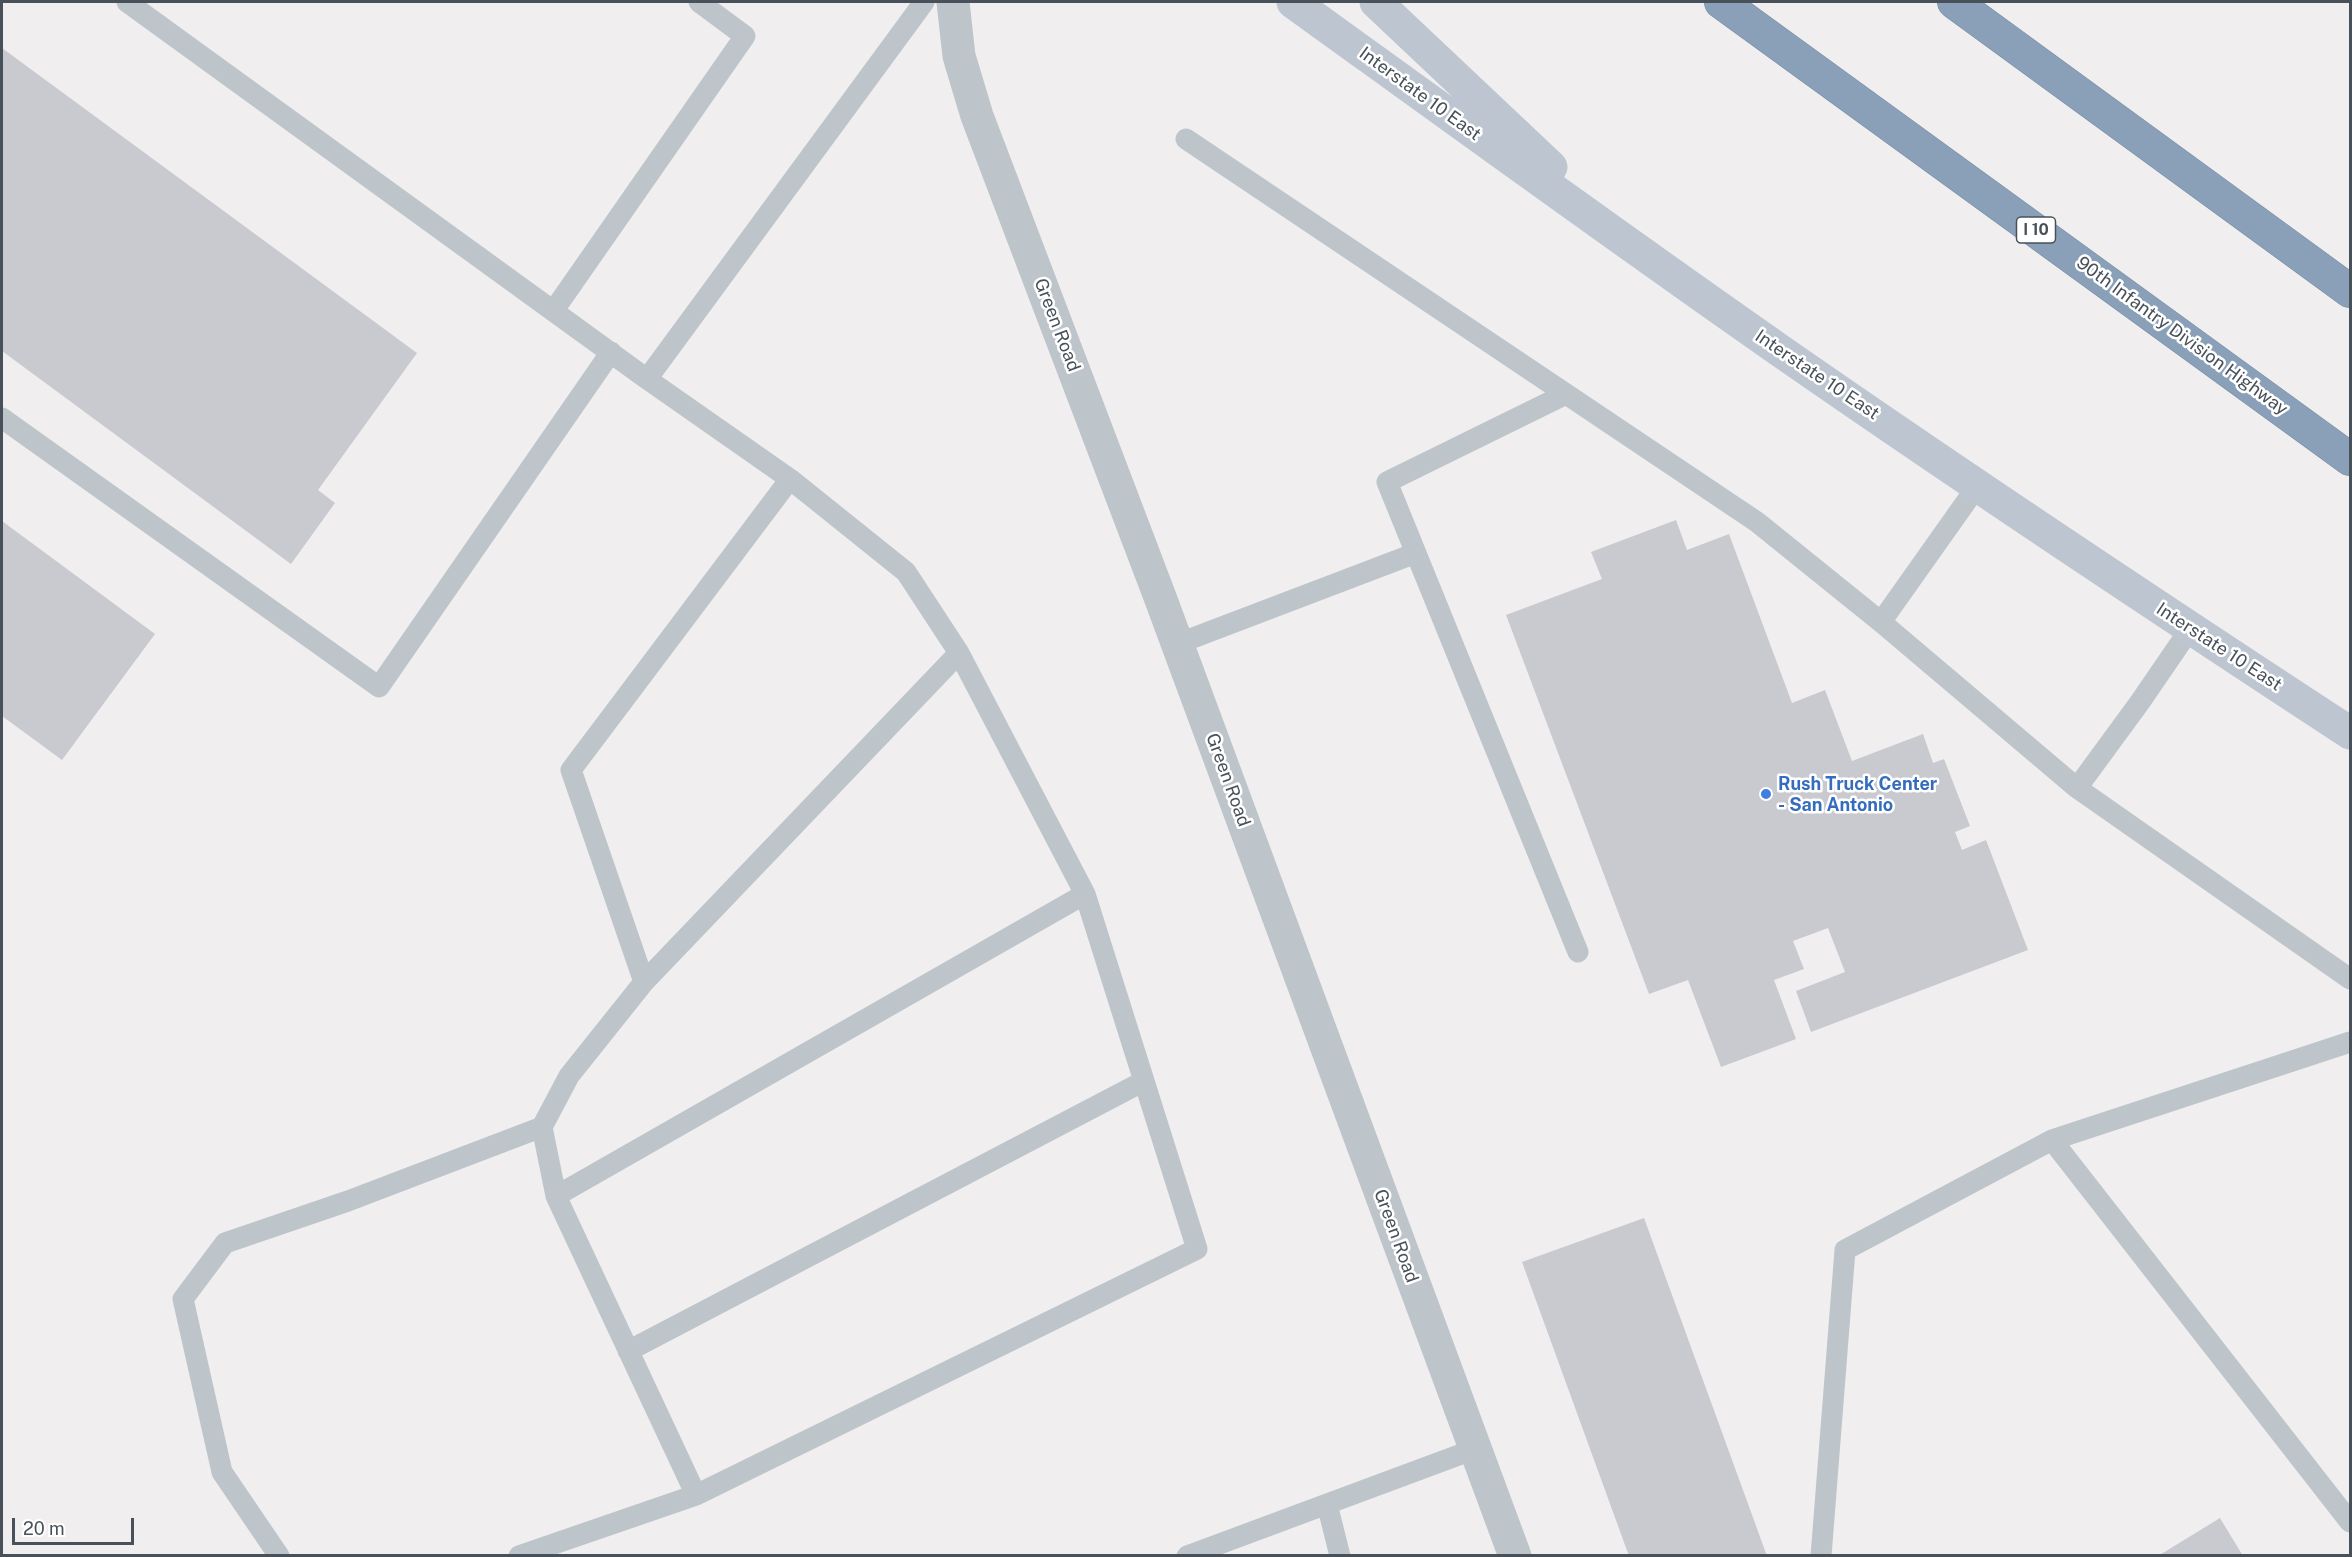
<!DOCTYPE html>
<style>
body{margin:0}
#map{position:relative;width:2352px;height:1557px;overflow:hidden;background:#f0eeee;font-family:"Public Sans",sans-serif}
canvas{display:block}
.frame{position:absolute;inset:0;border:3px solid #485159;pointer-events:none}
.scale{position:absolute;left:12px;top:1518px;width:122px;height:27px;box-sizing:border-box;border:3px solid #485159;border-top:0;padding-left:8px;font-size:18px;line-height:21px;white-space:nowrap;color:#485159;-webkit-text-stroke:4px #fff;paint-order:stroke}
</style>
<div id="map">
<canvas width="2352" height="1557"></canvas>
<div class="frame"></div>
<div class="scale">20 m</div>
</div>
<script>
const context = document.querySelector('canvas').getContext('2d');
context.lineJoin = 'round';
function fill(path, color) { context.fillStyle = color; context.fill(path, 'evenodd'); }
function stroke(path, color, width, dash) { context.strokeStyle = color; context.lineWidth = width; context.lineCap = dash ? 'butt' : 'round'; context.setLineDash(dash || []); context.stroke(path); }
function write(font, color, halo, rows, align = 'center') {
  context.font = font + ' "Public Sans",sans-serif'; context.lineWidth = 5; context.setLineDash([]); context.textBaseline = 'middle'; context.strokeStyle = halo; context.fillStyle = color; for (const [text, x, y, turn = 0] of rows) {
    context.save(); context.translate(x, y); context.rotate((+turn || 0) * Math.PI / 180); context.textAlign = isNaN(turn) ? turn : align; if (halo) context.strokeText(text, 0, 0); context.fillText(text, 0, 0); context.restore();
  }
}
fill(new Path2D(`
 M2,48L417,353L318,490L335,503L291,564L2,351Z
 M1676,520L1687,550L1729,534L1792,703L1825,690L1852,761L1923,734L1933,763L1944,759L1970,826L1955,832L1962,850L1986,840L2028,950L1811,1032L1796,991L1845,972L1828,928L1793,941L1804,969L1774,980L1796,1039L1721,1067L1688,980L1649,994L1506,615L1602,579L1591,552Z
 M2,521L155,634L62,760L2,716Z
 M1644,1218L1767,1556H1629L1522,1262Z
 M2220,1518L2243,1556H2158Z`), '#c9cad0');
const motorway = new Path2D(`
 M1721,2L2350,459
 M1954,2L2350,291`);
stroke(motorway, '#758ca4', 34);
stroke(new Path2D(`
 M127,2L647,379L924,2
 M1186,139L1757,522L1881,622L1978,485
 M554,310L745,36L699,2
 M647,379L790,479L906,572L959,653L1085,894L1197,1249L696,1495L556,1196L542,1127L569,1076L644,982L571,770L790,479
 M1566,394L1387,482L1578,952
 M2,418L379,687L611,352
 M1881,622L2077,788
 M2190,629L2140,702L2077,788L2350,979
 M1177,644L1416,553
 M644,982L959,653
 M2052,1140L2350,1522
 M556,1196L1085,894
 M628,1351L1144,1081
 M1327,1504L1340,1556
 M279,1556L222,1472L183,1299L225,1243L348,1201L542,1127
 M519,1556L696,1495
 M1187,1556L1475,1449
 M1821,1556L1845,1250L2052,1140L2350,1042`), '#bdc5cb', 21);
stroke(new Path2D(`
 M953,2L959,56L977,116L1160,597L1515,1556`), '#bdc5cb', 33);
stroke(new Path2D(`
 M1293,2C1455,119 1617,237 1782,352C1969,482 2159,608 2350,733
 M1376,2L1551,167`), '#bdc6d0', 33);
stroke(motorway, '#8aa0b8', 33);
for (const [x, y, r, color] of [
 [1766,794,6,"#3f7fe0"]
]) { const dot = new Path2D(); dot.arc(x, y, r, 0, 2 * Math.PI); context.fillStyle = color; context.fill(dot); stroke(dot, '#fff', 2); }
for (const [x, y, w] of [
 [2036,230,39]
]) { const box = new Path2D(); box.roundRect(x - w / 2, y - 13, w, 26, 4.5); context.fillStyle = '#fff'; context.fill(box); stroke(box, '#485159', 1.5); }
write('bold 16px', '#485159', null, [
 ["I 10",2036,230]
]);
write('18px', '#485159', '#fff', [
 ["Interstate 10 East",1420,94,36],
 ["Green Road",1057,325,69],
 ["90th Infantry Division Highway",2182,336,36],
 ["Interstate 10 East",1817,375,34],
 ["Interstate 10 East",2219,647,33],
 ["Green Road",1228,780,70],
 ["Green Road",1396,1236,70]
]);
write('bold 18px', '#366cbe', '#fff', [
 ["Rush Truck Center",1778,784],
 ["- San Antonio",1778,805]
], 'left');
</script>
